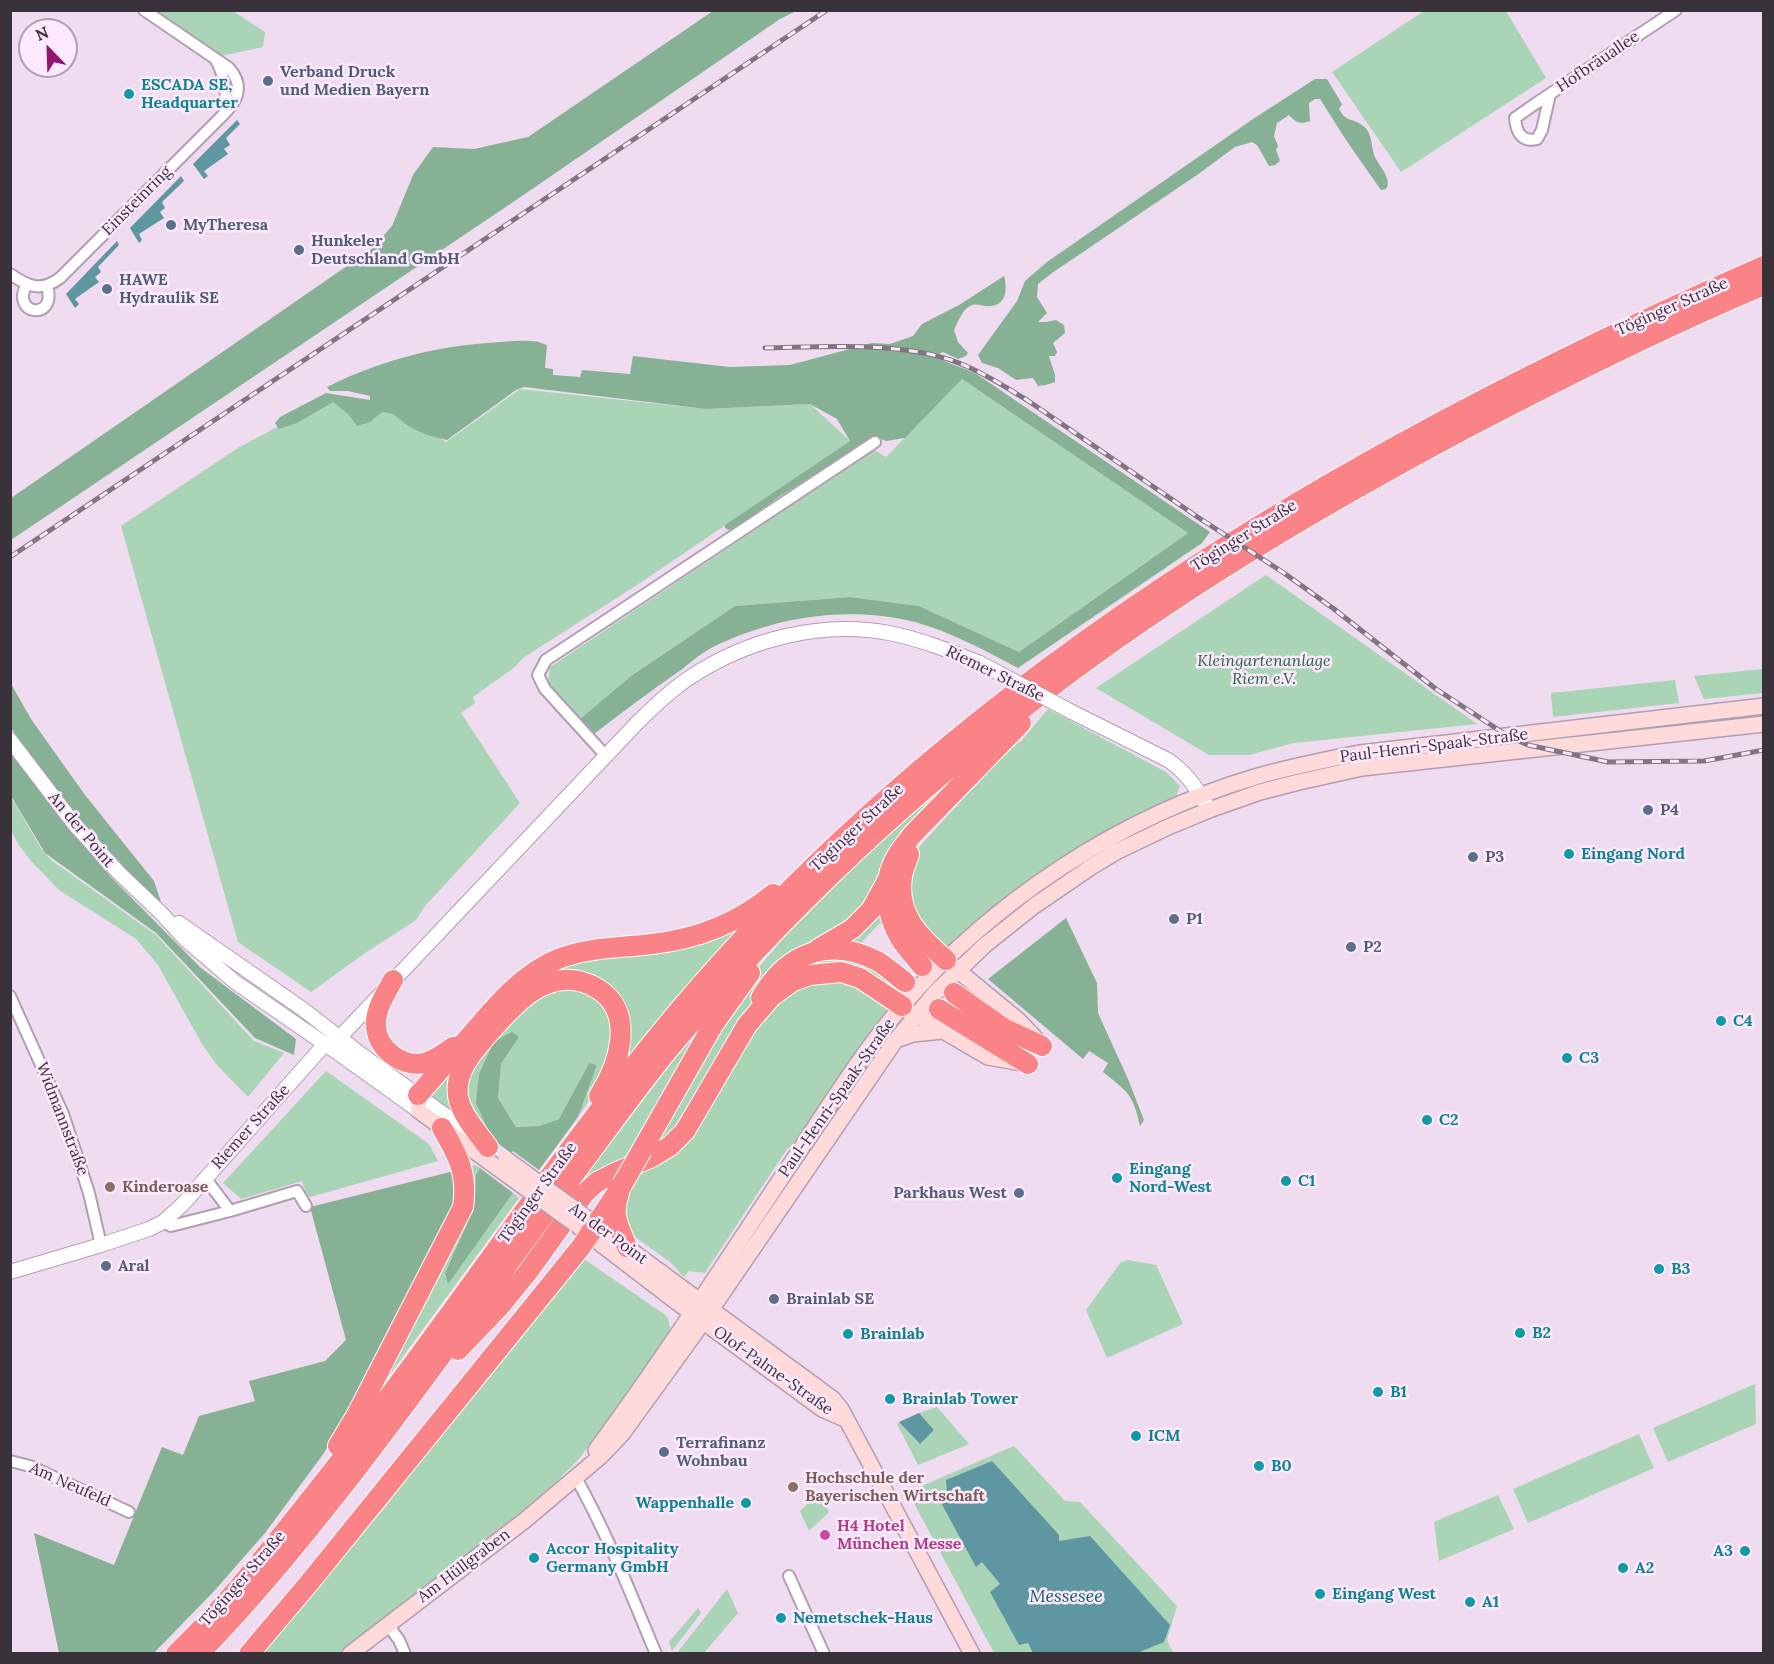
<!DOCTYPE html>
<meta charset="utf-8">
<style>
body{margin:0}
#map{position:relative;width:1774px;height:1664px;overflow:hidden;background:#f0dcf0;font-family:Lora,serif}
canvas{display:block}
.frame{position:absolute;inset:0;border:12px solid #3a323a;pointer-events:none}
.north{position:absolute;left:18px;top:18px;width:60px;height:60px;box-sizing:border-box;background:#fde9fe;border:2px solid #afa0b0;border-radius:50%;rotate:337deg;font-size:16px;font-weight:700;line-height:24px;text-align:center;color:#3a323a}
.north::after{content:'';display:block;margin:auto;width:21px;height:27px;background:#921571;clip-path:polygon(50% 0,100% 100%,50% 72%,0 100%)}
</style>
<div id="map">
<canvas width="1774" height="1664"></canvas>
<div class="frame"></div>
<div class="north">N</div>
</div>
<script>
const context = document.querySelector('canvas').getContext('2d');
context.lineJoin = 'round';
function fill(path, color) { context.fillStyle = color; context.fill(path, 'evenodd'); }
function stroke(path, color, width, dash) { context.strokeStyle = color; context.lineWidth = width; context.lineCap = dash ? 'butt' : 'round'; context.setLineDash(dash || []); context.stroke(path); }
function write(font, color, halo, rows, align = 'center') {
  context.font = font + ' Lora,serif'; context.lineWidth = 5; context.setLineDash([]); context.textBaseline = 'middle'; context.strokeStyle = halo; context.fillStyle = color; for (const [text, x, y, turn = 0] of rows) {
    context.save(); context.translate(x, y); context.rotate((+turn || 0) * Math.PI / 180); context.textAlign = isNaN(turn) ? turn : align; if (halo) context.strokeText(text, 0, 0); context.fillText(text, 0, 0); context.restore();
  }
}
fill(new Path2D(`
 M156,11H233L265,32L263,47L221,56Z
 M1506,11L1546,78L1401,172L1332,72L1424,11Z
 M962,379L1188,533L1019,652L919,606L850,597L735,606L631,676L580,719L548,682L550,667L874,450L886,457Z
 M520,389L706,409L810,404L850,441L637,585L523,658L515,667L473,697L475,703L461,713L520,803L425,906L416,920L365,953L311,992L238,942L121,526L238,448L331,398L392,408L446,442Z
 M1266,575L1477,724L1294,743L1249,755H1209L1096,688Z
 M1763,669V693L1704,699L1694,676Z
 M1675,680L1679,703L1553,717L1551,693Z
 M1048,709L1166,772L1180,786L1176,797L950,948L940,946L927,936L908,902L913,858L920,846L1006,752L1021,741Z
 M977,761L881,879L863,911L761,988L684,1125L650,1150L755,972L782,940L843,878L893,831Z
 M11,797L42,850L51,860L156,935L254,1041L284,1053L248,1097L216,1064L202,1044L158,965L136,939L59,890L31,861L18,844L11,830Z
 M882,898L889,931L880,923L862,942L865,947L838,943Z
 M745,920L673,1001L622,1065L626,1015L570,972L467,1053L465,1125L429,1097L514,997L566,962Z
 M815,957L862,960L899,989L895,993L869,976L778,981Z
 M841,979L886,1002L888,1014L797,1142L787,1149L705,1273L689,1271L684,1277L670,1262L631,1234L620,1207L639,1174L661,1162L683,1144L703,1119L760,1022L782,995L808,980Z
 M578,985L607,1005L615,1044L597,1088L578,1117L597,1065L589,1063L559,1119L539,1126L516,1127L498,1098L501,1064L519,1037L494,1042L492,1139C468,1111 450,1090 478,1057C485,1047 491,1039 502,1035L507,1023L535,996Z
 M719,1006L623,1164L575,1197L571,1194L673,1061Z
 M326,1071L429,1144L438,1161L307,1198L302,1181L241,1199L223,1183Z
 M475,1165L480,1168L476,1175L474,1208L445,1273L448,1283L513,1193L519,1198L371,1400L467,1168Z
 M584,1259L664,1314L668,1318L671,1332L643,1373L578,1460L552,1486L512,1519L339,1653L262,1654L386,1506L455,1414L523,1336Z
 M1128,1260L1156,1265L1183,1324L1107,1358L1086,1310L1121,1262Z
 M1755,1384L1756,1424L1668,1462L1653,1428Z
 M937,1407L969,1444L918,1465L897,1424L899,1422L920,1444L934,1430L919,1413Z
 M1639,1434L1654,1468L1528,1523L1513,1489Z
 M1014,1446L1065,1501L1080,1502L1177,1606L1167,1640L1173,1653H994L908,1492Z
 M819,1493L829,1512L809,1531L800,1511Z
 M1498,1495L1514,1529L1439,1561L1434,1522Z
 M727,1589L738,1613L704,1653H677Z
 M698,1608L701,1613L672,1651L669,1642Z`), '#a9d4b6');
fill(new Path2D(`
 M713,11H796L780,19L522,196L11,540V498L373,248L392,226L413,175L433,147L474,149L528,137Z
 M1315,79H1327L1342,104L1339,109C1347,123 1350,117 1362,125C1374,133 1370,148 1376,159C1382,170 1387,172 1388,185L1386,189L1381,190L1376,183L1346,140L1320,99H1315L1309,103L1310,121C1300,125 1295,122 1289,115L1277,123L1274,136L1278,146L1276,150L1280,161L1275,165L1269,166L1257,145L1252,142L1235,147L1197,175L1052,273L1038,284L1037,297L1047,313L1038,322H1046L1056,320L1064,325L1065,333L1053,343L1057,352L1055,356H1049L1055,375V382L1046,385L1038,386L1033,378L1016,380L998,368L982,363L978,355L1017,301L1025,281L1047,262L1253,119Z
 M1004,276C1008,291 1006,308 985,306C980,305 975,303 970,306C962,310 958,322 954,330L958,342L968,353L966,356L958,359L943,352L939,354L944,361L975,373L1210,532L1202,543L1018,668C986,651 951,632 915,622C847,605 773,617 711,648C700,654 689,664 678,672C649,692 621,713 594,734L580,719L631,676L735,606L850,597L919,606L1019,652L1188,533L962,379L905,438L886,441L873,436L865,445L833,463L780,496L736,528L729,530L725,528V525L850,441L837,419L810,404L706,409L524,387L516,390L447,440C434,437 419,433 407,425C396,417 396,413 382,412L370,422L357,426L349,415L333,402L297,423L279,429L275,423L280,417L326,393L370,400V396L348,391H330L327,387C377,362 431,347 487,343C501,342 526,339 539,342C541,343 544,344 547,345L545,368L553,369V375L580,377L582,370L630,374L633,356L730,367L790,365L872,343L890,344L913,336L922,324L959,305Z
 M10,682L31,719L85,795L154,881L161,902L138,882L68,806L11,728Z
 M10,752L69,828L110,876L201,968L296,1039L294,1055L255,1038L156,933L45,853L11,796Z
 M1066,918L1097,983L1098,1013L1128,1079L1144,1120L1140,1126C1133,1094 1128,1092 1103,1072L1108,1063L1089,1051L1083,1059L988,979Z
 M512,1032L519,1037L501,1064L498,1098L516,1127L539,1126L559,1119L589,1063L597,1065L578,1117L539,1170L513,1151L511,1153L492,1139L476,1103L479,1074L494,1042Z
 M480,1168L513,1193L448,1284L445,1273L474,1208L476,1175Z
 M458,1170L454,1208L366,1379L324,1453L265,1533L215,1590L154,1653H59L34,1533L114,1565L162,1447L183,1455L199,1416L255,1401L249,1381L325,1361L346,1340L310,1207Z`), '#87b194');
fill(new Path2D(`
 M237,120L240,124L226,138L230,145L224,149L228,154L204,171L208,176L204,179L193,164Z
 M181,176L184,181L162,202L165,208L160,212L164,218L139,234L142,240L139,243L130,228Z
 M117,241L119,245L98,267L101,272L95,277L99,282L75,299L79,304L75,308L66,294Z
 M919,1413L934,1430L920,1444L899,1422Z
 M992,1461L1059,1535V1541L1090,1536L1170,1625L1164,1642L1137,1653H1033L1028,1643L1019,1645L990,1592L1000,1584L982,1562L976,1567L939,1499L947,1495L946,1480Z`), '#5e97a2');
const minor = new Path2D(`
 M216,60C224,74 228,97 225,113
 M1550,94L1542,130L1537,139C1522,143 1516,132 1515,118L1535,104L1676,10
 M10,274C29,287 41,292 60,278L225,113C239,99 244,85 229,68L144,10
 M27,284C9,315 58,322 47,286
 M606,756L545,689L538,675L546,660L875,442
 M10,996L63,1114L89,1193L101,1245
 M206,1179L230,1211L297,1191L306,1206
 M163,1222L171,1226L230,1211
 M10,1461L30,1466L129,1512
 M575,1476C607,1533 631,1594 656,1654
 M789,1576L824,1654
 M388,1625L399,1640L405,1654`);
const tertiary = new Path2D(`
 M1070,711L1168,760C1187,773 1194,785 1206,804
 M10,740L75,825L118,872L160,912L186,940L235,982L338,1053L419,1111
 M179,923L304,1010L362,1055L475,1137
 M340,1037L637,723C653,707 670,691 689,678C746,640 820,620 889,633C920,639 950,651 980,663
 M10,1272L101,1245L149,1229L163,1222L183,1204L325,1044`);
const secondary = new Path2D(`
 M950,964L1018,1020L1038,1041
 M909,1011L988,1057L1022,1063
 M896,1040L913,1034L942,1031
 M418,1095L419,1111L499,1169
 M587,1218L833,1399L841,1409L972,1654
 M580,1228L674,1300L822,1409L845,1419
 M596,1450C664,1358 726,1261 790,1165C826,1111 860,1055 902,1006C994,900 1120,817 1255,777C1289,767 1325,760 1360,753L1764,706
 M350,1654L524,1521L601,1456L622,1434L693,1336L895,1041L935,993L985,945L1034,906L1091,867L1116,852L1168,827L1209,810L1260,792L1299,782L1362,768L1764,724`);
const motorway = new Path2D(`
 M909,854C907,861 903,869 902,877C896,915 920,937 946,960
 M818,949L852,929L871,910L887,881
 M922,966C915,957 907,949 901,940C885,914 881,880 898,854C902,848 907,842 912,835L1021,723
 M393,980C386,993 376,1008 376,1023C375,1049 404,1070 428,1062C437,1058 445,1053 453,1047
 M954,993L1003,1028L1042,1046
 M761,998C787,952 831,936 879,962C888,968 897,976 905,982
 M939,1009L1028,1064
 M418,1095C435,1076 452,1056 469,1037C495,1007 520,975 558,959C587,947 621,948 652,944C697,939 738,923 773,894
 M488,1147C477,1132 461,1115 458,1096C457,1089 458,1080 461,1073C467,1054 515,1002 533,991C542,985 552,981 563,980C575,979 587,982 598,989C636,1013 619,1065 599,1096
 M642,1150L713,1025L750,973
 M619,1193C611,1216 619,1226 627,1247
 M458,1350L501,1305L528,1272L584,1194L597,1182L615,1173L652,1157L670,1146L685,1131L747,1025L771,997L783,988L793,981L810,975L841,972L860,978L902,1006
 M338,1446L356,1416L463,1207C468,1173 458,1156 442,1128
 M176,1654C232,1600 282,1535 330,1474C441,1332 540,1182 653,1042C941,685 1349,448 1764,266
 M199,1654C254,1598 303,1537 351,1476C429,1375 502,1271 578,1169C608,1129 637,1088 668,1050C786,909 921,783 1070,673C1195,580 1330,501 1467,428C1564,377 1662,328 1764,285
 M249,1654L309,1583L581,1247L622,1185`);
stroke(minor, '#b29eb2', 14);
stroke(tertiary, '#b29eb2', 16);
stroke(secondary, '#b29eb2', 18);
stroke(motorway, '#fff', 22);
stroke(minor, '#fff', 10);
stroke(tertiary, '#fff', 14);
stroke(secondary, '#fedadb', 15);
stroke(motorway, '#fa8387', 20);
const rail = new Path2D(`
 M765,348C826,347 909,340 966,366C987,375 1007,388 1027,400L1199,518L1284,573L1334,609L1436,689L1508,736L1528,745L1608,762L1704,761L1764,750
 M10,557L827,10`);
stroke(rail, '#827582', 5);
stroke(rail, '#fde9fe', 3, [9]);
const tertiaryBridge = new Path2D(`
 M980,663L1070,711`);
const secondaryBridge = new Path2D(`
 M506,1159L583,1215
 M499,1169L575,1224`);
const motorwayBridge = new Path2D(`
 M622,1185L642,1150`);
stroke(tertiaryBridge, '#b29eb2', 16, []);
stroke(secondaryBridge, '#b29eb2', 18, []);
stroke(motorwayBridge, '#fff', 22, []);
stroke(tertiaryBridge, '#fff', 14);
stroke(secondaryBridge, '#fedadb', 15);
stroke(motorwayBridge, '#fa8387', 20);
for (const [x, y, r, color] of [
 [268,81,6,"#5c6f8a"],
 [129,94,6,"#0f9aa8"],
 [171,225,6,"#5c6f8a"],
 [299,250,6,"#5c6f8a"],
 [107,289,6,"#5c6f8a"],
 [1648,810,6,"#5c6f8a"],
 [1569,854,6,"#0f9aa8"],
 [1473,857,6,"#5c6f8a"],
 [1174,919,6,"#5c6f8a"],
 [1351,947,6,"#5c6f8a"],
 [1721,1021,6,"#0f9aa8"],
 [1567,1058,6,"#0f9aa8"],
 [1427,1120,6,"#0f9aa8"],
 [1117,1178,6,"#0f9aa8"],
 [1286,1181,6,"#0f9aa8"],
 [110,1187,6,"#8d6e63"],
 [1019,1193,6,"#5c6f8a"],
 [106,1266,6,"#5c6f8a"],
 [1659,1269,6,"#0f9aa8"],
 [774,1299,6,"#5c6f8a"],
 [1520,1333,6,"#0f9aa8"],
 [848,1334,6,"#0f9aa8"],
 [1378,1392,6,"#0f9aa8"],
 [890,1399,6,"#0f9aa8"],
 [1136,1436,6,"#0f9aa8"],
 [664,1452,6,"#5c6f8a"],
 [1259,1466,6,"#0f9aa8"],
 [793,1487,6,"#8d6e63"],
 [746,1503,6,"#0f9aa8"],
 [825,1535,6,"#d1479c"],
 [1745,1551,6,"#0f9aa8"],
 [534,1558,6,"#0f9aa8"],
 [1623,1568,6,"#0f9aa8"],
 [1320,1594,6,"#0f9aa8"],
 [1470,1602,6,"#0f9aa8"],
 [781,1618,6,"#0f9aa8"]
]) { const dot = new Path2D(); dot.arc(x, y, r, 0, 2 * Math.PI); context.fillStyle = color; context.fill(dot); stroke(dot, '#fde9fe', 2); }
write('16px', '#3a323a', '#fde9fe', [
 ["Hofbräuallee",1598,62,-34],
 ["Einsteinring",137,201,-45],
 ["Töginger Straße",1672,307,-24],
 ["Töginger Straße",1244,536,-32],
 ["Riemer Straße",995,674,26],
 ["Paul-Henri-Spaak-Straße",1434,746,-7],
 ["Töginger Straße",857,828,-43],
 ["An der Point",81,830,50],
 ["Paul-Henri-Spaak-Straße",837,1098,-55],
 ["Widmannstraße",62,1119,69],
 ["Riemer Straße",251,1127,-48],
 ["Töginger Straße",538,1193,-54],
 ["An der Point",608,1234,36],
 ["Olof-Palme-Straße",773,1371,35],
 ["Am Neufeld",70,1485,24],
 ["Am Hüllgraben",464,1566,-37],
 ["Töginger Straße",243,1579,-49]
]);
write('bold 16px', '#4e5e75', '#fde9fe', [
 ["Verband Druck",280,72],
 ["und Medien Bayern",280,90],
 ["MyTheresa",183,225],
 ["Hunkeler",311,241],
 ["Deutschland GmbH",311,259],
 ["HAWE",119,280],
 ["Hydraulik SE",119,298],
 ["P4",1660,810],
 ["P3",1485,857],
 ["P1",1186,919],
 ["P2",1363,947],
 ["Parkhaus West",1007,1193,"right"],
 ["Aral",118,1266],
 ["Brainlab SE",786,1299],
 ["Terrafinanz",676,1443],
 ["Wohnbau",676,1461]
], 'left');
write('bold 16px', '#0d838f', '#fde9fe', [
 ["ESCADA SE,",141,85],
 ["Headquarter",141,103],
 ["Eingang Nord",1581,854],
 ["C4",1733,1021],
 ["C3",1579,1058],
 ["C2",1439,1120],
 ["Eingang",1129,1169],
 ["Nord-West",1129,1187],
 ["C1",1298,1181],
 ["B3",1671,1269],
 ["B2",1532,1333],
 ["Brainlab",860,1334],
 ["B1",1390,1392],
 ["Brainlab Tower",902,1399],
 ["ICM",1148,1436],
 ["B0",1271,1466],
 ["Wappenhalle",734,1503,"right"],
 ["Accor Hospitality",546,1549],
 ["Germany GmbH",546,1567],
 ["A3",1733,1551,"right"],
 ["A2",1635,1568],
 ["Eingang West",1332,1594],
 ["A1",1482,1602],
 ["Nemetschek-Haus",793,1618]
], 'left');
write('italic 16px', '#23653f', '#fde9fe', [
 ["Kleingartenanlage",1264,661],
 ["Riem e.V.",1264,679]
]);
write('bold 16px', '#785e54', '#fde9fe', [
 ["Kinderoase",122,1187],
 ["Hochschule der",805,1478],
 ["Bayerischen Wirtschaft",805,1496]
], 'left');
write('bold 16px', '#b23c85', '#fde9fe', [
 ["H4 Hotel",837,1526],
 ["München Messe",837,1544]
], 'left');
write('italic 18px', '#0e5f6b', '#fde9fe', [
 ["Messesee",1066,1597]
]);
</script>
